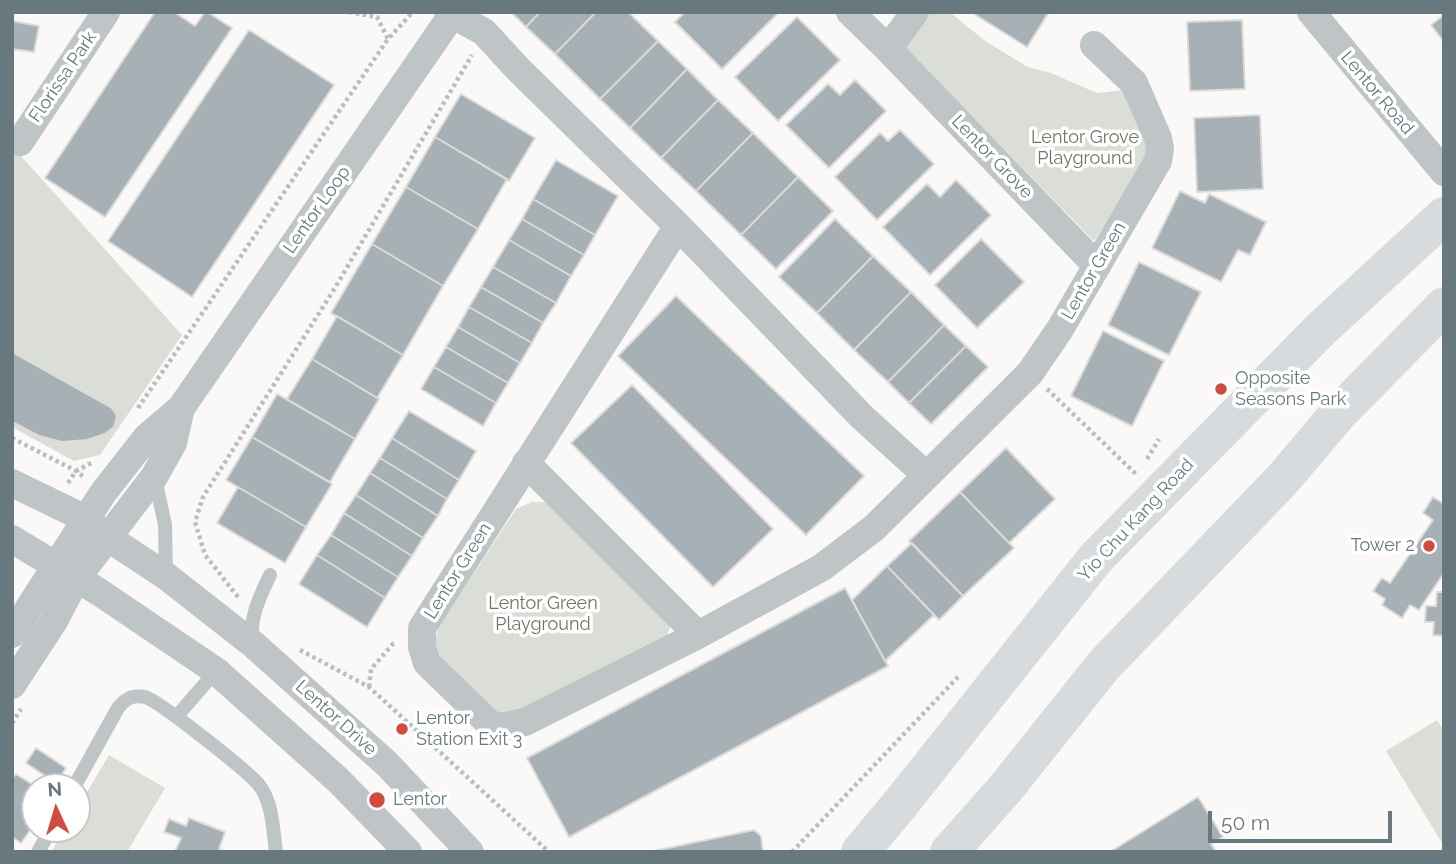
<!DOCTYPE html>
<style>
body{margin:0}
#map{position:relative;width:1456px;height:864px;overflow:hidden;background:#faf9f8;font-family:Raleway,sans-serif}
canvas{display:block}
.frame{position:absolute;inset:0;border:14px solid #67797f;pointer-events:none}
.north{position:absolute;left:21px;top:773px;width:70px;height:70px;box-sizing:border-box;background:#fff;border:2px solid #c2c9cc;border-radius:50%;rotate:356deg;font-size:19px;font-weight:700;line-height:28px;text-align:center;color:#67797f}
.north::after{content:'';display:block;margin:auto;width:24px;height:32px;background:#d24a40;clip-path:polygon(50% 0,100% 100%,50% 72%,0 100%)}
.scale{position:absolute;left:1208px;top:811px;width:184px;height:32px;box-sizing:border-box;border:4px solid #67797f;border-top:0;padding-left:9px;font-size:21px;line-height:24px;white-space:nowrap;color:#67797f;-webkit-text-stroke:5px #fff;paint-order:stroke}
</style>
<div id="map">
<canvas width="1456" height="864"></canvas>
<div class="frame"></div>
<div class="north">N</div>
<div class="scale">50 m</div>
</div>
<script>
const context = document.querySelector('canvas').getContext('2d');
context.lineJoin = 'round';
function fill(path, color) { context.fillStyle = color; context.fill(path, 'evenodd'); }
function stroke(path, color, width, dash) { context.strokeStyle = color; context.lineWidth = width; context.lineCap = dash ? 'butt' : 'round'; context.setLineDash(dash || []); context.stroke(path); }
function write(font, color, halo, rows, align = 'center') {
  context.font = font + ' Raleway,sans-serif'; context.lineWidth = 7; context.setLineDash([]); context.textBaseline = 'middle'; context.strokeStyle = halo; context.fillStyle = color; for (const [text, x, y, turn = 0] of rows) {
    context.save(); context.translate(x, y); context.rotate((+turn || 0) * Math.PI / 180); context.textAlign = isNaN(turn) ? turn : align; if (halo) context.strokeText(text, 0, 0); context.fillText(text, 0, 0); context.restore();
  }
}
fill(new Path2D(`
 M929,12H950L985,41L1028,67L1051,73L1097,93L1126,90L1147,142L1145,161L1094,241L902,45Z
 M12,146L182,335L100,455L74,461L12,427Z
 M532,502H546L671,624L667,637L523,715L497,714L440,657L435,643L438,628L516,509Z
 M1437,720L1444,731V846L1386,751Z
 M109,755L165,788L127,852H51L65,829H77V809Z`), '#dbded7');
const building = new Path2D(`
 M155,12H174L195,26L205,12H207L232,28L105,217L45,178Z
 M511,12H540L526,27Z
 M540,12H596L555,54L526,27Z
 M596,12H628L658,41L600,99L555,54Z
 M685,12H779L722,69L675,22Z
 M971,12H1049L1027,47Z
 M1444,15V42L1431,25Z
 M797,17L840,60L778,121L735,77Z
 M1242,20L1245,89L1190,91L1187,22Z
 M12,21L39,26L34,52L12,49Z
 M249,30L334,85L192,297L108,241Z
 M658,41L687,69L630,128L600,99Z
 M687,69L718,100L661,158L630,128Z
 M855,80L886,111L829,168L786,125L828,84L840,95Z
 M461,94L535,138L509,181L435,137Z
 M718,100L753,133L696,191L661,158Z
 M1260,115L1263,189L1197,192L1194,118Z
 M900,130L934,164L877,220L835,177L880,133L888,141Z
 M753,133L798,177L741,235L696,191Z
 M435,137L507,179L478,229L406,187Z
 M556,160L618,196L595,235L533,199Z
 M798,177L833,211L776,269L741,235Z
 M956,180L991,215L930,275L883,227L927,184L940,197Z
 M406,187L478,229L443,286L372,244Z
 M1180,191L1205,203L1209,194L1266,222L1250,255L1238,250L1221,282L1152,248Z
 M533,199L595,235L584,255L522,219Z
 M522,219L584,255L571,276L509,240Z
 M835,219L873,256L817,313L779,277Z
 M981,239L1024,282L977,328L935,285Z
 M509,240L571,276L556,303L493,267Z
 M372,244L443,286L403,355L331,313Z
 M873,256L911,292L854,350L817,313Z
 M1139,262L1201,292L1169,355L1108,325Z
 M493,267L556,303L543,323L481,287Z
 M481,287L543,323L532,343L469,307Z
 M911,292L944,325L888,382L854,350Z
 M676,296L864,476L806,535L618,356Z
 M469,307L532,343L520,363L458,327Z
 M337,316L403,355L377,398L312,359Z
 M944,325L966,346L909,403L888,382Z
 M458,327L520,363L508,383L446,347Z
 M1103,331L1164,361L1132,426L1071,396Z
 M966,346L988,367L931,424L909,403Z
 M446,347L508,383L496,403L434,367Z
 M12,352L112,408L117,416L114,427L105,434L87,440L62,442L39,436L12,422Z
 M312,359L379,399L355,439L287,399Z
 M434,367L496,403L483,426L421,389Z
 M632,385L773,529L713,587L571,443Z
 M277,394L355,439L330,482L252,437Z
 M409,411L476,451L459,480L392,438Z
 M252,437L332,484L306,527L226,480Z
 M392,438L459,480L447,499L380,458Z
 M1006,448L1055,499L1009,543L960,492Z
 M380,458L447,499L438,516L370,473Z
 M370,473L438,516L423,538L356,495Z
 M238,487L306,527L285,563L217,523Z
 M960,492L1014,548L963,596L909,541Z
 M356,495L423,538L412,556L344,513Z
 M1433,497L1444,504V573L1419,610L1410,605L1402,618L1382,605L1385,599L1373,591L1382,578L1390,583L1433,520L1423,513Z
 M344,513L412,556L398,577L331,535Z
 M331,535L398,577L385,598L317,555Z
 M912,543L963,596L939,620L887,566Z
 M317,555L385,598L367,627L299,584Z
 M887,566L934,615L885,661L852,600Z
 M845,588L888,666L569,837L527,758Z
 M1437,592H1444V636L1433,635L1434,622H1425L1426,606H1436Z
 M36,748L66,768L56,783L26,763Z
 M16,774L36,787L35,823L21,843L12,837V779Z
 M1198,797L1223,837L1211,844L1216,852H1110Z
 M189,818L225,832L219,849L226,852H175L181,838L164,832L169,819L186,826Z
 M754,830L761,836L763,852H649Z`);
fill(building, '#a7b0b4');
stroke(building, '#dbdbda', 2);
stroke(new Path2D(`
 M349,12L377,17L388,39
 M1047,389L1137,475
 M138,408L388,39L413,12
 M12,438L76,471L85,478
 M1147,459L1159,439
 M68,483L76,471L93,462
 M238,597L205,555L195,522L203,497L333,291L472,55
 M300,650L369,687L549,852
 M369,687L371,669L393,644L396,643
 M12,723L21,709
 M792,852L958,677`), '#babec0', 4.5, [3.5, 3.5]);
stroke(new Path2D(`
 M155,478L165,525L166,576
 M253,644C248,620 260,596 270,575
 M177,716L216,671
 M74,787L118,708C125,699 133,694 145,697C158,700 249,772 259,785C273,803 273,830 276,852
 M38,852L51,829`), '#bfc5c7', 14);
stroke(new Path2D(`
 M448,12L484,32L518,69L678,226L862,417L926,475
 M850,12L888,49L1097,266
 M1311,12L1444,172
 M888,49L915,12
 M20,142L106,12
 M678,226L422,628V647L427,663L490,724L500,727L525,722L698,635L821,568L874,528L1030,373L1060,329L1158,161L1160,149L1158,138L1134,83L1094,45
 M526,463L698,635
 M12,483L86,519L107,537L166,576L254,645L387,764L470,852
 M12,539L99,592L216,671L338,780L408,852
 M12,634L103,493L146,438L181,408L454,12
 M12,685L54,621L76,579L154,477L173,443L181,408`), '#bfc5c7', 28);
stroke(new Path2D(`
 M860,852L901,803L1096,558L1321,329L1444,216
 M949,852L1005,789L1104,665L1282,480L1338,414L1444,306`), '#d7dbdd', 38);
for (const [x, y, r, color] of [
 [1221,389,7,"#d24a40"],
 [1429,546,7,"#d24a40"],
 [402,729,7,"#d24a40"],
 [377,800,9,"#d24a40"]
]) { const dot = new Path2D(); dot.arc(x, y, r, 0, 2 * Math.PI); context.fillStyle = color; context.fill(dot); stroke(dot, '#fff', 2.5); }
write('18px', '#67797f', '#fff', [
 ["Florissa Park",63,77,-56],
 ["Lentor Road",1377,93,50],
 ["Lentor Grove",992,157,46],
 ["Lentor Loop",317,210,-55],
 ["Lentor Green",1094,271,-60],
 ["Yio Chu Kang Road",1136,520,-47],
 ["Lentor Green",458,571,-58],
 ["Lentor Drive",336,718,42]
]);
write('18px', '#6c7866', '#fff', [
 ["Lentor Grove",1085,138],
 ["Playground",1085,159],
 ["Lentor Green",543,604],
 ["Playground",543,625]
]);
write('18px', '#67797f', '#fff', [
 ["Opposite",1235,379],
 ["Seasons Park",1235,400],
 ["Tower 2",1415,546,"right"],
 ["Lentor",416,719],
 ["Station Exit 3",416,740],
 ["Lentor",393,800]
], 'left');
</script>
